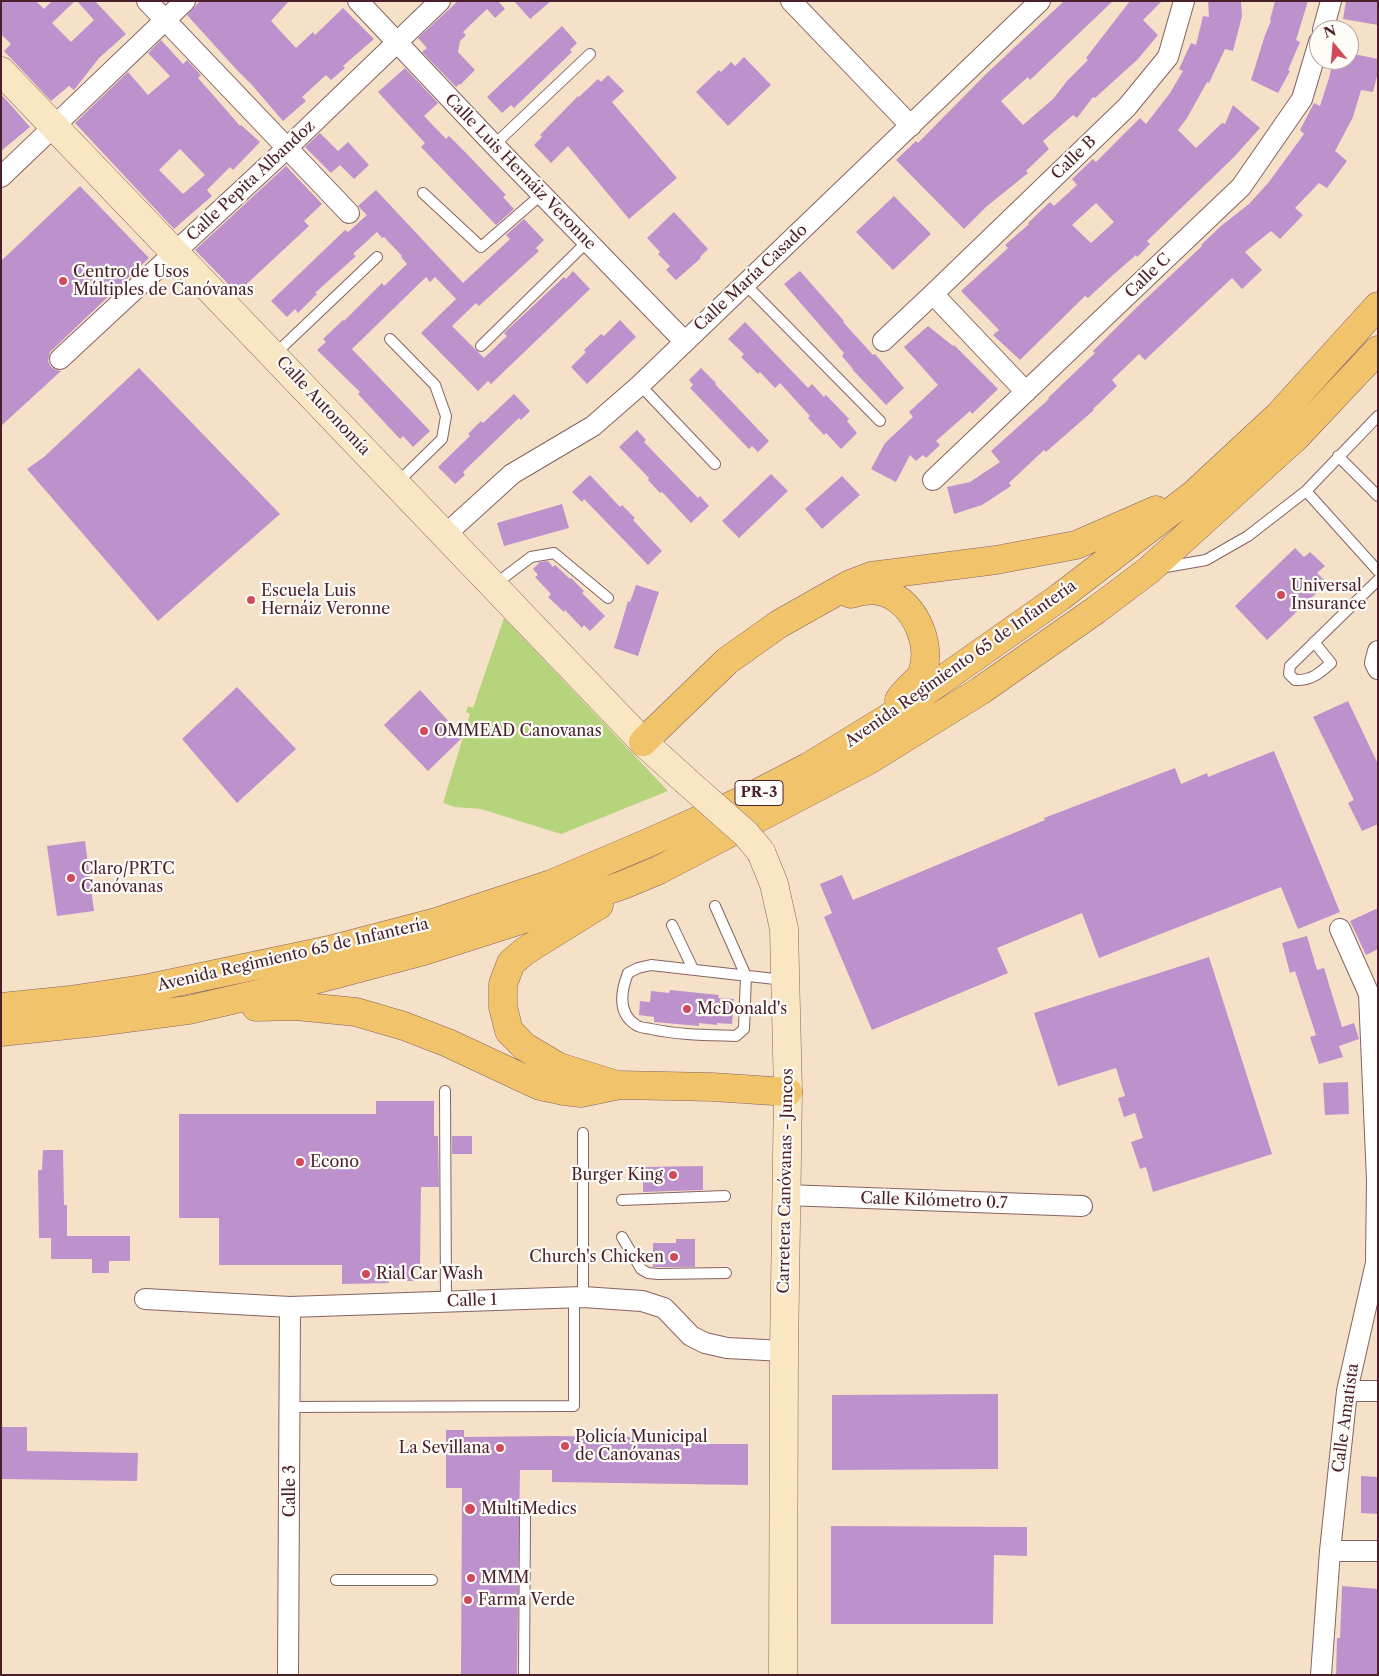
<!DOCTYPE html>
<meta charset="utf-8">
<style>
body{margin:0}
#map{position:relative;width:1379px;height:1676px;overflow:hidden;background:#f5e1c7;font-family:"Libre Caslon Text",serif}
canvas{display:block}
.frame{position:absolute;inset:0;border:2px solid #4a1f2b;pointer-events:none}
.north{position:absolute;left:1309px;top:20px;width:50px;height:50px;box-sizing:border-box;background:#fdfcf7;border:1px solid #b5a4a5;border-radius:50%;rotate:343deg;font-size:14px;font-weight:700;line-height:20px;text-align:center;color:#4a1f2b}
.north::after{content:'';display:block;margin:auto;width:18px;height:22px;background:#d1495b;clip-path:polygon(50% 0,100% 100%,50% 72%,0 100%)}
</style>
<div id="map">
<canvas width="1379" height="1676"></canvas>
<div class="frame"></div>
<div class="north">N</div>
</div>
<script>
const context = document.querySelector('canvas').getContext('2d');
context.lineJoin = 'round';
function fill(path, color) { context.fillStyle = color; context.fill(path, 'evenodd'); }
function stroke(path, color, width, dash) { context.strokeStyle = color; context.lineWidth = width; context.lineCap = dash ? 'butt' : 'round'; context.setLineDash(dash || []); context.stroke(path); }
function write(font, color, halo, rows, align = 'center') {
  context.font = font + ' "Libre Caslon Text",serif'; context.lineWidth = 4.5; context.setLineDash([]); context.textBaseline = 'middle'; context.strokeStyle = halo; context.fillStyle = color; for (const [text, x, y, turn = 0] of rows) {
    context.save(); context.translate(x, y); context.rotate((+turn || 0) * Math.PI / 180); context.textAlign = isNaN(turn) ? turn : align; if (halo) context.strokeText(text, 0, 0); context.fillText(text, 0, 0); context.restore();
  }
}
fill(new Path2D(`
 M504,618L668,791L561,834L481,809L455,807L443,803L470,714L466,712L468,706L473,708Z`), '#b6d47b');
fill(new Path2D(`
 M1,1H36L44,9L52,1H75L52,23L71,42L94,20L77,1H95L126,34L99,58L74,90L69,86L51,101L4,51L11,44L1,34Z
 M200,1H289L271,21L296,48L313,32L315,35L343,8L374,39L343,66L345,68L331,80L326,75L302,97L306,101L283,121L252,85L236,69L187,15Z
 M458,1H498L505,9L495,18L487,9L463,32L466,35L460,41L458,52L475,70L460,85L459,84L456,87L422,52L427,48L418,38Z
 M514,1H551L530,19Z
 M1064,1H1113L1030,80L1028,77L1001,101L1023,125L1053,99L1067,81L1088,60L1086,58L1130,1H1162L1143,20L1158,35L1138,59L1095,98L1093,97L1077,118L1073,115L1043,141L1049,149L1026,171L1028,173L986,207L964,229L896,160L916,141L918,143L985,75Z
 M1208,1H1241L1242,16L1233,51L1225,49L1209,83L1207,82L1187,118L1178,130L1196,148L1222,123L1225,124L1233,105L1260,128L1234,157L1147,241L1150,244L1137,257L1136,255L1113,275L1088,298L1085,296L1020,360L993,335L999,330L961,291L1008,248L1005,245L1029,224L1028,223L1050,202L1054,206L1077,185L1072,179L1093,159L1096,162L1140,118L1146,124L1170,93L1183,71L1179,69L1191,43L1196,45L1203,16L1209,17ZM1096,203L1114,222L1091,243L1072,225Z
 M1275,1H1308L1296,40L1300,42L1288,70L1290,71L1278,93L1251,80L1265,35L1271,21L1270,20Z
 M1346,1H1378V25L1343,19Z
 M562,26L577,43L570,50L572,52L514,108L511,105L502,113L487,97Z
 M161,40L183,64L187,60L201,75L198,78L221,104L240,126L241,125L260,142L233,170L230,167L207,190L212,196L174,229L75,123L128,72L148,95L170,76L148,53ZM180,149L205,175L183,194L159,170Z
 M1349,53L1378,59V72L1373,92L1361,90L1353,117L1335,151L1347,161L1327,188L1319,183L1295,208L1303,215L1280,239L1271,231L1245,252L1262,270L1242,289L1232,278L1145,360L1139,354L1112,380L1117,386L1093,409L1094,410L1046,452L1044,450L1009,483L1011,486L982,505L954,514L947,487L970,482L1000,462L991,451L1049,399L1048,398L1095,353L1093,351L1135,309L1202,246L1201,245L1221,226L1249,204L1269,182L1304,134L1300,130L1314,103L1320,106L1329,78L1333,60H1349Z
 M744,57L771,85L728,126L696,92L719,70L721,72L731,62L735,66Z
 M405,68L438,103L424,116L446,139L449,136L469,156L506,195L503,197L514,209L496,225L421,147L425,143L378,92Z
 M608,75L624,91L612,102L677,178L629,219L568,146L551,163L534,145L542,137L540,135L578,96L579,97L598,79L601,82Z
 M1,94L30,127L1,151Z
 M320,133L338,151L348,142L369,165L354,179L340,165L331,173L305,147Z
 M286,166L322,204L304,221L309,226L237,293L195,250Z
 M80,186L149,258L50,352L48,361L51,367L56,370L61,371L1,426V261Z
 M376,190L463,283L510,239L506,235L524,219L544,240L536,248L539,251L479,306L476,303L452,326L484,358L507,336L504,333L564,277L566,279L573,271L590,289L491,384L488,381L478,391L421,333L456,299L435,277L430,282L426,277L352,349L430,431L413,447L403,436L400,439L358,394L360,392L317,350L326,342L323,339L343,320L344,321L382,283L384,286L407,264L401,257L402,256L384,237L382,238L377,232L353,254L356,256L315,293L317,294L298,313L295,309L287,317L271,301L345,230L348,232L367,215L358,206Z
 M894,196L931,234L893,270L856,232Z
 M674,212L708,249L700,257L701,258L676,280L666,270L670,266L658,254L660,252L647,238Z
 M800,271L844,321L843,322L873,355L875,354L904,388L886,405L852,369H853L842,356L844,353L784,284Z
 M620,320L636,337L587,384L571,367L586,352L584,350L601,334L604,336Z
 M745,322L808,388L812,384L824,397L826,395L849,419L847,421L857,433L841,449L826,433L824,435L808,418L810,416L780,383L775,388L760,372L758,374L741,357L744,354L728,339Z
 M928,326L953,346L954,345L998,389L972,414L970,411L936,441L940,445L926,458L923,455L916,461L910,455L896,482L871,469L885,443L913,417L909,412L938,385L904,347Z
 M139,368L280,514L158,621L27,469L44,457Z
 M701,368L716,383L715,384L769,441L758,452L752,446L749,449L690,388L693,385L689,380Z
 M514,394L530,411L521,420L519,418L463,472L465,475L455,484L438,467L470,436L468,434L481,421L483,423Z
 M637,430L646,440L644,442L698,498L700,496L709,506L691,523L662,492L660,493L648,480L649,478L619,447Z
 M771,474L788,491L739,538L722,521Z
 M590,475L620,507L622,505L635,518L633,520L662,551L648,565L584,499L582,502L572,492Z
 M842,476L860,495L822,529L805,509Z
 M562,504L569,528L504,546L497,523Z
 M1295,548L1304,557L1310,552L1325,566L1317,573L1327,583L1267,640L1235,606Z
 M548,561L553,567L555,565L570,579L571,578L584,591L582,593L605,616L590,631L584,625L582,628L565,610L564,612L548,597L551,594L535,577L538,575L533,569L540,562Z
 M636,585L659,592L638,656L614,648L628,601L630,602Z
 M237,687L296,749L237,803L182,739Z
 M420,690L463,737L428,771L384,725Z
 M1348,701L1378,764V824L1362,831L1348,803L1354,800L1313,717Z
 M1274,751L1340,912L1298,929L1281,887L1099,958L1082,913L997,948L1008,973L872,1030L824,917L832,913L820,884L842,875L853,900L1045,820L1044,818L1175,768L1181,784L1207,773L1208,777Z
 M85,841L94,911L57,916L47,846Z
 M1378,908V949L1366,955L1350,921Z
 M1307,936L1317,970L1324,968L1342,1027L1354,1023L1359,1039L1339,1046L1343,1057L1319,1064L1310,1037L1316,1035L1295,971L1290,973L1282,943Z
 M1209,957L1272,1154L1153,1192L1146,1167L1140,1169L1131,1142L1143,1138L1135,1113L1124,1117L1118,1098L1125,1096L1116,1068L1058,1086L1034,1013Z
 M670,990L719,995L718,998L734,999L732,1024L717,1023V1025L699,1023V1026L654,1022V1017L639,1015L640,1001L650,1002L651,991L669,993Z
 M1348,1082L1349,1114L1325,1115L1323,1083Z
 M376,1101H434V1136H438L439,1187H421L420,1265H413V1281H389V1283L342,1284V1265H219V1218H179V1114H376Z
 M452,1136H472V1154H452Z
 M43,1150H63L64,1205H67V1236H130V1261H109V1273H92V1259H51V1238H39L38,1170H42Z
 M703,1166V1190L643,1192V1167Z
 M676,1239H695V1267H653V1243H676Z
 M998,1394V1469L832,1470V1395Z
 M1,1427H27V1451L138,1453L137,1481L1,1479Z
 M446,1430H464V1437L553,1436L704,1438L703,1444H748V1485L552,1482V1470H520L517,1675H461L462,1488H446Z
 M1361,1476L1378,1477V1514L1361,1513Z
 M831,1526L1027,1527V1556L994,1555L993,1624H831Z
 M1342,1586L1378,1589V1675H1336L1337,1638H1340Z`), '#bd92cc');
const lane = new Path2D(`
 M494,145L590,54
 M423,193L481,247L542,194
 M745,284L880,421
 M390,339L435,385L446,416L442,439L397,483
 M481,346L587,242
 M275,354L377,257
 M640,385L715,464
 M1338,456L1378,496
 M1306,491L1378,571
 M1160,568L1206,560L1248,536L1306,491L1378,416
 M494,585L531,557L554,553L608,598
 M1314,642L1331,663C1320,673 1311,681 1295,680L1289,674L1290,666L1378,580
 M715,906L746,976L744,1029L736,1036C708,1035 679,1035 651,1029C647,1028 640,1028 636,1025C617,1013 621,991 628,973L638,968L651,965L784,980
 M672,925L693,969
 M445,1091L446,1302
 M622,1200L725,1196
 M622,1237L641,1269L648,1273L658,1274L726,1273
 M583,1297V1133
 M290,1407L574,1406V1298
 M336,1580H432
 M524,1675L525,1513`);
const street = new Path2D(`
 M147,1L349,213
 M358,1L494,145L684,341
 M791,1L911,126
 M1323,30L1331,1
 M1,177L185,1
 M933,294L1026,392
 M883,341L933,294L1127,107L1168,57L1184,1
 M60,359L286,149L440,1
 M933,480L1241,187L1302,99L1319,42
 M446,534L512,474L593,426L640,385L1040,1
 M1378,651L1375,663L1378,669
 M786,1195L1082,1206
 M145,1299L290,1307L583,1297L642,1301L664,1308L691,1336L705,1343L727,1348L784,1351
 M1347,1391H1378
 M1330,1551H1378
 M288,1675L290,1307
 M1321,1675L1330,1551L1347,1391L1376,1263L1377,1180L1369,994L1340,929`);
const secondary = new Path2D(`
 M1,71L643,742L685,780
 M761,852L774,884L784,929L788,1092L784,1351L783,1675`);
const primary = new Path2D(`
 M851,594C859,592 870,589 878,591C912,596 934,643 922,674C919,680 904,691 899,700
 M643,742L727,661L779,624L850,584L871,576L996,560L1076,545L1156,510
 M599,905L525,951L511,963L503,984V1007L509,1031L525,1047L559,1067L614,1084
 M1,1007L70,1000L149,988L329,950L436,922L551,884L650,842L750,797L808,767L888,718L1060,597L1194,494L1278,416L1378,306
 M256,1007L296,1006L356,1012L404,1026L448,1043L540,1086L564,1091L581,1093L620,1085L712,1087L788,1092
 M1,1032L97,1022L188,1010L284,988L424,951L518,921L623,885L659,870L869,760L980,691L1096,610L1149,570L1296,437L1378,350`);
stroke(lane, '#866362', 12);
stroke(street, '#866362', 22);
stroke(secondary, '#866362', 29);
stroke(primary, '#866362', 29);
stroke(lane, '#fff', 10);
stroke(street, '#fff', 20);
stroke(secondary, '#f9e7c3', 28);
stroke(primary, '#f1c36a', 28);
const secondaryBridge = new Path2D(`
 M685,780L746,834L761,852`);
stroke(secondaryBridge, '#866362', 29, []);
stroke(secondaryBridge, '#f9e7c3', 28);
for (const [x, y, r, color] of [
 [63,281,5,"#d1495b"],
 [1281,595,5,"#d1495b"],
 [251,600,5,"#d1495b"],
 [424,731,5,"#d1495b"],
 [71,878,5,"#d1495b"],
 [687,1009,5,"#d1495b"],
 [300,1162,5,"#d1495b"],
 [673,1175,5,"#d1495b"],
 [674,1257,5,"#d1495b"],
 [366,1274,5,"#d1495b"],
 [565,1446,5,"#d1495b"],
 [500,1448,5,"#d1495b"],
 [470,1509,6,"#d1495b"],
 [471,1578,5,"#d1495b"],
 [468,1600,5,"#d1495b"]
]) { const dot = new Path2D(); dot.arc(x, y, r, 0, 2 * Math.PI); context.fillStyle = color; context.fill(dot); stroke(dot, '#fdfcf7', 2); }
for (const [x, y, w] of [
 [759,793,48]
]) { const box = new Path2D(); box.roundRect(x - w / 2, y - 12.5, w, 25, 4); context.fillStyle = '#fdfcf7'; context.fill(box); stroke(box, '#4a1f2b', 1); }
write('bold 15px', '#4a1f2b', null, [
 ["PR-3",759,793]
]);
write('16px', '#4a1f2b', '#fdfcf7', [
 ["Calle B",1074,158,-44],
 ["Calle Luis Hernáiz Veronne",520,172,46],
 ["Calle Pepita Albandoz",251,181,-43],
 ["Calle C",1148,276,-44],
 ["Calle María Casado",751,278,-43],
 ["Calle Autonomía",323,406,47],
 ["Avenida Regimiento 65 de Infantería",961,664,-35],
 ["Avenida Regimiento 65 de Infantería",293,955,-13],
 ["Carretera Canóvanas - Juncos",786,1181,-89],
 ["Calle Kilómetro 0.7",934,1201,2],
 ["Calle 1",472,1301,-2],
 ["Calle Amatista",1346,1418,-82],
 ["Calle 3",290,1491,-90]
]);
write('16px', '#4a1f2b', '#fdfcf7', [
 ["Centro de Usos",73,272],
 ["Múltiples de Canóvanas",73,290],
 ["Universal",1291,586],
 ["Insurance",1291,604],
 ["Escuela Luis",261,591],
 ["Hernáiz Veronne",261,609],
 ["OMMEAD Canovanas",434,731],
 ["Claro/PRTC",81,869],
 ["Canóvanas",81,887],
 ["McDonald's",697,1009],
 ["Econo",310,1162],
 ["Burger King",663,1175,"right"],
 ["Church's Chicken",664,1257,"right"],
 ["Rial Car Wash",376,1274],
 ["Policía Municipal",575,1437],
 ["de Canóvanas",575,1455],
 ["La Sevillana",490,1448,"right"],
 ["MultiMedics",481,1509],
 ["MMM",481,1578],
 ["Farma Verde",478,1600]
], 'left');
</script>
